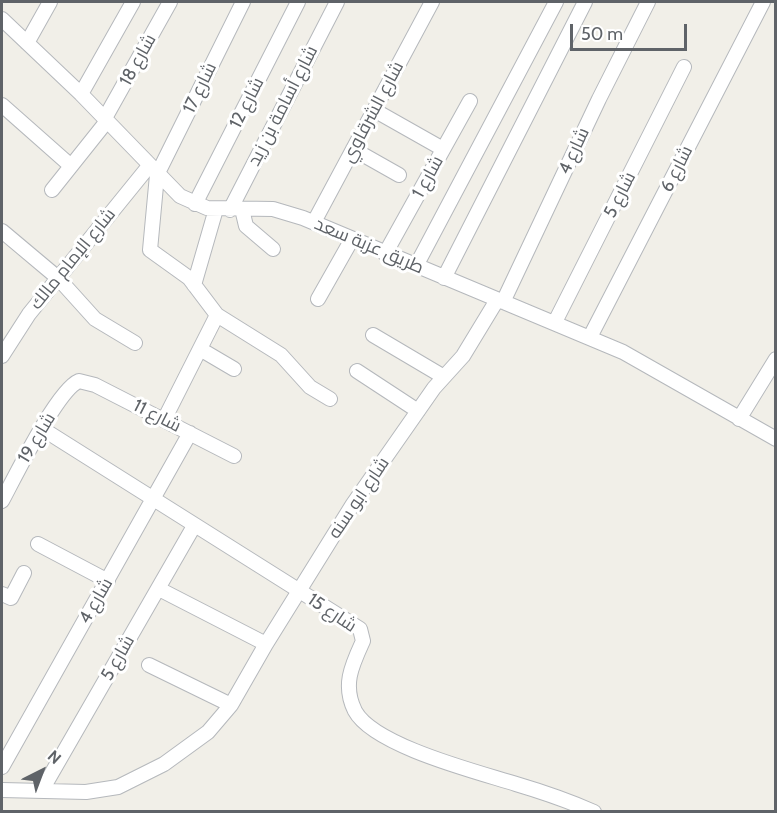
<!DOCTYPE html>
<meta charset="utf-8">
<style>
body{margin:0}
#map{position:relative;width:777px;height:813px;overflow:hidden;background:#f1efe8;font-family:Cabin,sans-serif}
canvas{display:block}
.frame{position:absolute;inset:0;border:3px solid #5f6368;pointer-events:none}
.north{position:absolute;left:12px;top:741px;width:60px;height:60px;-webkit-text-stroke:4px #fff;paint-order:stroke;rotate:42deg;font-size:16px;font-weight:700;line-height:24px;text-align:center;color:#5f6368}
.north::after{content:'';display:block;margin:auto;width:21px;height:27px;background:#5f6368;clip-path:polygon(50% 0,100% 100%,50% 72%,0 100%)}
.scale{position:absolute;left:570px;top:24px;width:117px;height:27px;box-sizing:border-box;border:3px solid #5f6368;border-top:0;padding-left:8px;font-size:18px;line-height:21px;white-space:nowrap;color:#5f6368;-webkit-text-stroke:4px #fff;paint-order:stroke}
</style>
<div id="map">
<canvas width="777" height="813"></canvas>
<div class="frame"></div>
<div class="north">N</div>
<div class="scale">50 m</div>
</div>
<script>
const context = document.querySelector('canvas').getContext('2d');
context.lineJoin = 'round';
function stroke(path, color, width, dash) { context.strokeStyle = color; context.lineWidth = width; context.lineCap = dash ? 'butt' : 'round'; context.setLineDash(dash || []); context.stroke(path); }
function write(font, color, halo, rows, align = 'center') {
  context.font = font + ' Cabin,Cairo,sans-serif'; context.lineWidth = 6; context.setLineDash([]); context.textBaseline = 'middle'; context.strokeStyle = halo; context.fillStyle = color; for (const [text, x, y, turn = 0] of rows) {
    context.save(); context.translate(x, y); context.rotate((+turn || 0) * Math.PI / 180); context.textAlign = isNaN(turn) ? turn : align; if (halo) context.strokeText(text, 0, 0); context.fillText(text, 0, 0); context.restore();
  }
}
const street = new Path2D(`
 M243,2L157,175L150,250L189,278L217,315L281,355L310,387L330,399
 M2,19L81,94L180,196L207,208L273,209L303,218L623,352L776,439
 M27,43L50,2
 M81,94L133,2
 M2,105L71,166
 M374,110L443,149
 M105,118L170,2
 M353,149L399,175
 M52,190L107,121
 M195,204L298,2
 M242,209L246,226L273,249
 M230,210L337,2
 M314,222L432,2
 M2,231L58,278L95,319L135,343
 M385,254L470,101
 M416,266L556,2
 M444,278L585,2
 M194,285L216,209
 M318,299L352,239
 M503,302L599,99L648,2
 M555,322L684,67
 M373,335L444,377
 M590,337L763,2
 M200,349L234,369
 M2,356L29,314L149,166
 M357,371L418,411
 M739,419L776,359
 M164,420L217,315
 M41,428L360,629L363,641C352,665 342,685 355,711C374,746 478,772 516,784C543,792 569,801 594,812
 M2,501C15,477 57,390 79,381L95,385L234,456
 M38,544L108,581
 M159,589L266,644
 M2,594L11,598L24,573
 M149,665L231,705
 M2,767L190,433
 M2,790L86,792L118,787L164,764L208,732L231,705L266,644L353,504L434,388L463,356L497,300
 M42,790L194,526`);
stroke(street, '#b5b8bc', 16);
stroke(street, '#fff', 14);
write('18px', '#5f6368', '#fff', [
 ["شارع 18",138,60,-61],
 ["شارع 17",200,88,-64],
 ["شارع 12",247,103,-63],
 ["شارع أسامة بن زيد",283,106,-63],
 ["شارع الشرقاوي",373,112,-62],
 ["شارع 4",574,151,-65],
 ["شارع 6",677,169,-63],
 ["شارع 1",428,177,-61],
 ["شارع 5",620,195,-63],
 ["طريق عزبة سعد",369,246,23],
 ["شارع الإمام مالك",73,259,-51],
 ["شارع 11",157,416,27],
 ["شارع 19",37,438,-59],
 ["شارع ابو سنه",359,498,-56],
 ["شارع 4",96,601,-60],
 ["شارع 15",332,613,34],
 ["شارع 5",118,658,-60]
]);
</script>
